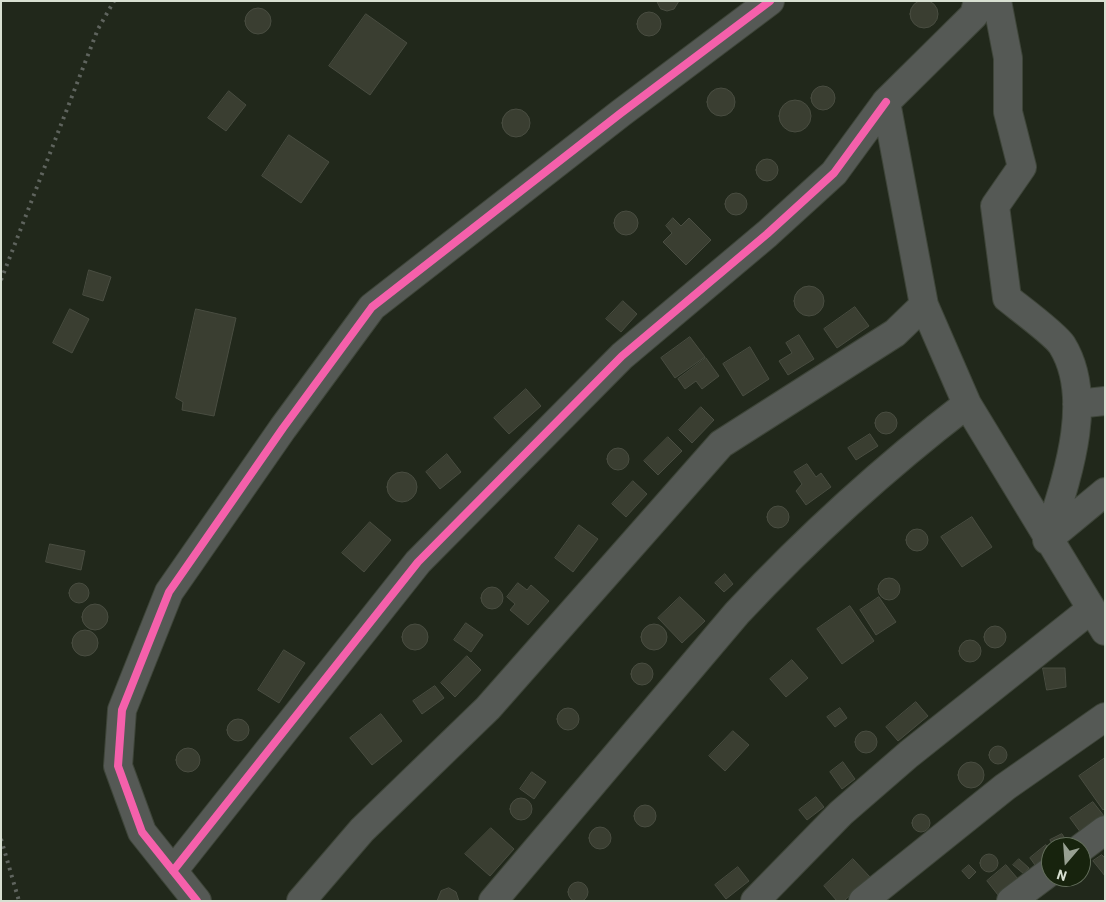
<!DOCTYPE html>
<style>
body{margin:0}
#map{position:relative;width:1106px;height:902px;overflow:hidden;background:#21281b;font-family:Barlow,sans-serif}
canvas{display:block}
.frame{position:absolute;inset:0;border:2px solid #d8e0d2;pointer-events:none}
.north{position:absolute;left:1041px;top:837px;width:50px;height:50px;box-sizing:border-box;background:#17230d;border:1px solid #646f5c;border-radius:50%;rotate:198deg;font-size:14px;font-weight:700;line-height:20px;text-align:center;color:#d8e0d2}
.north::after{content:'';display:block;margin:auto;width:18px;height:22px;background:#98a092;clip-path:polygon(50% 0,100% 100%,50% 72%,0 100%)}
</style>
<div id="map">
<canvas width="1106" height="902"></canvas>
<div class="frame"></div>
<div class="north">N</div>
</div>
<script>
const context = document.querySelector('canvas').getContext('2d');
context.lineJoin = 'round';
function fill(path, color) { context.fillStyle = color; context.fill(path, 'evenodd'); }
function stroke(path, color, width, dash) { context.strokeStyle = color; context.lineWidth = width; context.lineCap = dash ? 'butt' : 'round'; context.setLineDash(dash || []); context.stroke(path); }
const building = new Path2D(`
 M910 14a14 14 0 1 1 28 0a14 14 0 1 1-28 0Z
 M657,1H679L674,9L667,11L661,9Z
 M245 21a13 13 0 1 1 26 0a13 13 0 1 1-26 0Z
 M637 24a12 12 0 1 1 24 0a12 12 0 1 1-24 0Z
 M366,14L407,43L370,95L329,66Z
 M811 98a12 12 0 1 1 24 0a12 12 0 1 1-24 0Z
 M707 102a14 14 0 1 1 28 0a14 14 0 1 1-28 0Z
 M229,91L246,105L226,131L208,118Z
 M779 116a16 16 0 1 1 32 0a16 16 0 1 1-32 0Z
 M502 123a14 14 0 1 1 28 0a14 14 0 1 1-28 0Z
 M289,135L329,162L301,203L262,176Z
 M756 170a11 11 0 1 1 22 0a11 11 0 1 1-22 0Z
 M725 204a11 11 0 1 1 22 0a11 11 0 1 1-22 0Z
 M614 223a12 12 0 1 1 24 0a12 12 0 1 1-24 0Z
 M673,218L681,226L689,218L711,240L686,265L663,242L672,233L666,226Z
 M89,270L111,277L103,301L83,295Z
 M794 301a15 15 0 1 1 30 0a15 15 0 1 1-30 0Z
 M623,301L637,314L621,332L606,319Z
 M855,307L869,326L837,348L824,329Z
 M70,309L89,319L72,353L53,343Z
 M196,309L236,318L214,416L182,410L183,402L176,398Z
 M799,335L814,359L788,375L779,361L792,353L786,343Z
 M690,337L705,357L675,378L661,358Z
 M750,347L769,379L743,396L723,364Z
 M706,358L719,376L702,389L696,381L685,389L678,379Z
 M526,389L541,406L509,434L494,418Z
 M701,407L714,420L692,443L679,430Z
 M875 423a11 11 0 1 1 22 0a11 11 0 1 1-22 0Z
 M870,434L878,446L856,460L848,448Z
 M668,437L682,451L658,475L644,461Z
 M607 459a11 11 0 1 1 22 0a11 11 0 1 1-22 0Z
 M447,454L461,472L440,489L426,472Z
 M807,464L816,477L821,473L831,487L806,505L796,491L802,484L794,472Z
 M387 487a15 15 0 1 1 30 0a15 15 0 1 1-30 0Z
 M633,481L647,494L626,517L612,504Z
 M767 517a11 11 0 1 1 22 0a11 11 0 1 1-22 0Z
 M972,517L992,547L962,567L941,537Z
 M370,522L391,540L364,572L342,553Z
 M579,525L598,539L573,572L555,558Z
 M906 540a11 11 0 1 1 22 0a11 11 0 1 1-22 0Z
 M50,544L85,551L81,570L46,562Z
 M725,574L733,584L724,592L715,583Z
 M878 589a11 11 0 1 1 22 0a11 11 0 1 1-22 0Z
 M518,583L527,590L531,585L549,601L528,625L510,610L515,604L507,597Z
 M69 593a10 10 0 1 1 20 0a10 10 0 1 1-20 0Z
 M481 598a11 11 0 1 1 22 0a11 11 0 1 1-22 0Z
 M680,597L705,621L682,643L658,618Z
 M879,597L896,622L876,635L860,610Z
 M82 617a13 13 0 1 1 26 0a13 13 0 1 1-26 0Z
 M850,606L874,641L842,664L817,629Z
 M466,623L483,635L471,652L454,640Z
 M402 637a13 13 0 1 1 26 0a13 13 0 1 1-26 0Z
 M641 637a13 13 0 1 1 26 0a13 13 0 1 1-26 0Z
 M984 637a11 11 0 1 1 22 0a11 11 0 1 1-22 0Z
 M72 643a13 13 0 1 1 26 0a13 13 0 1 1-26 0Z
 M959 651a11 11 0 1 1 22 0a11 11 0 1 1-22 0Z
 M284,650L305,663L279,703L258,690Z
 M467,656L481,670L455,697L441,683Z
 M792,660L808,678L786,697L770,679Z
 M631 674a11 11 0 1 1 22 0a11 11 0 1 1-22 0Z
 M1043,668H1065L1066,687L1047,690Z
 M435,686L444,698L422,714L413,701Z
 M916,702L928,716L898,741L886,727Z
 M840,708L847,718L835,727L827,717Z
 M557 719a11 11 0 1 1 22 0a11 11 0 1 1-22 0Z
 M381,714L402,741L372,765L350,738Z
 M227 730a11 11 0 1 1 22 0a11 11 0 1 1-22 0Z
 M733,731L749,745L725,771L709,756Z
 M855 742a11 11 0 1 1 22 0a11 11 0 1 1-22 0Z
 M989 755a9 9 0 1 1 18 0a9 9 0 1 1-18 0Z
 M176 760a12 12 0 1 1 24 0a12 12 0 1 1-24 0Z
 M1105,758V808L1103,810L1079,776Z
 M843,762L855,779L842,789L830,772Z
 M958 775a13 13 0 1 1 26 0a13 13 0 1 1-26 0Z
 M532,772L546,782L534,799L520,789Z
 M816,797L824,807L807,820L799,810Z
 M510 809a11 11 0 1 1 22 0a11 11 0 1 1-22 0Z
 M1093,802L1104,816L1081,833L1070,818Z
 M634 816a11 11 0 1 1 22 0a11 11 0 1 1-22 0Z
 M912 823a9 9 0 1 1 18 0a9 9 0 1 1-18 0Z
 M589 838a11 11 0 1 1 22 0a11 11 0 1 1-22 0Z
 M491,828L514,849L490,876L465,854Z
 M1062,834L1068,843L1054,847L1050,840Z
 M1046,845L1051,853L1035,865L1030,858Z
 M980 863a9 9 0 1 1 18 0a9 9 0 1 1-18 0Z
 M1102,855L1105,858V876L1093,861Z
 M853,859L870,877L844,901H837L824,886Z
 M1019,859L1029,868L1024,874L1013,865Z
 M969,865L976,872L969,879L962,871Z
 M1006,865L1018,879L998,895L987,881Z
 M738,867L749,881L726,899L715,885Z
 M568 892a10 10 0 1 1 20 0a10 10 0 1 1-20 0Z
 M449,888L456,892L459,901H437L441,891Z`);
fill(building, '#3a3e31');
stroke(building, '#494d41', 1);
const minor = new Path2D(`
 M978,1L974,15L886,102L924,305L967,404L1105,631
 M997,1L1008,58V112L1022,167L995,206L1007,298C1018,307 1055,334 1062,345C1096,400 1065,483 1047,540
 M1077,404L1105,401
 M1047,540L1105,492
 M1081,848L1105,830
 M173,871L418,562L622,356L767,234L834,173L886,102
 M197,901L142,832L118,766L122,710L169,592L283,428L372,307L621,113L770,1
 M301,901L362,830L488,708L721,444L895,333L924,305
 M493,901L737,613C808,537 885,467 967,404
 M755,901L841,813L909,754L1090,610
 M863,901L1005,787L1105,717
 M1011,901L1051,871`);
stroke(minor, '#3e4539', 30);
stroke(minor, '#555955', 28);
stroke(new Path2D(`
 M1,280L98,29L114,1
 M1,839L19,901`), '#5f645e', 4, [2.5, 5]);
stroke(new Path2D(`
 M173,871L418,562L622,356L767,234L834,173L886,102
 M197,901L142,832L118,766L122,710L169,592L283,428L372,307L621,113L770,1`), '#f560ab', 8);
</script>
